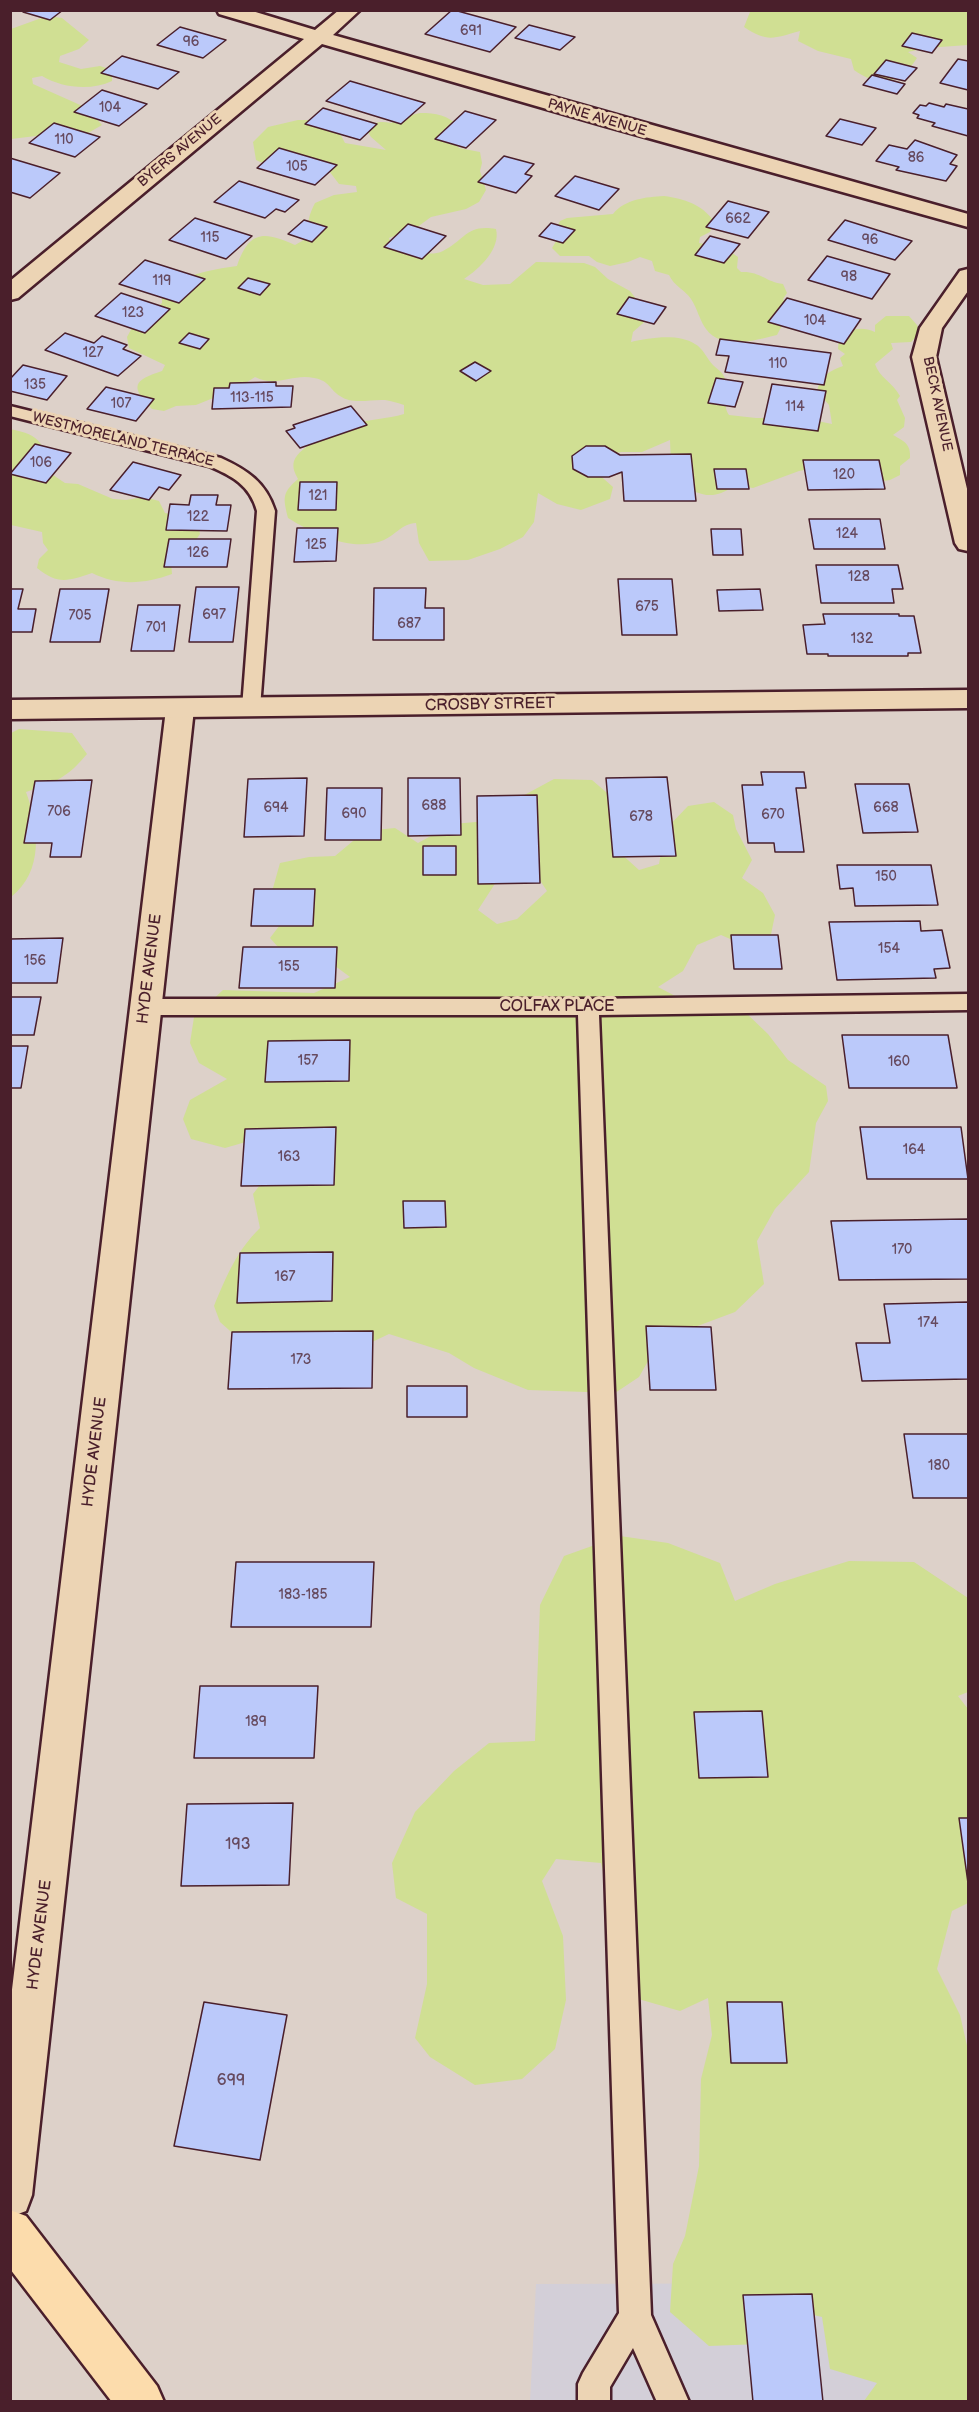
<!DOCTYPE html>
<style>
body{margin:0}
#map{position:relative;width:979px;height:2412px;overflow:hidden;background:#ddd1c9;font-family:"Balsamiq Sans",sans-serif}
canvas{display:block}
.frame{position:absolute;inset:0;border:12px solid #4a1f2b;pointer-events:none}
</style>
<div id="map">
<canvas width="979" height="2412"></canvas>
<div class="frame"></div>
</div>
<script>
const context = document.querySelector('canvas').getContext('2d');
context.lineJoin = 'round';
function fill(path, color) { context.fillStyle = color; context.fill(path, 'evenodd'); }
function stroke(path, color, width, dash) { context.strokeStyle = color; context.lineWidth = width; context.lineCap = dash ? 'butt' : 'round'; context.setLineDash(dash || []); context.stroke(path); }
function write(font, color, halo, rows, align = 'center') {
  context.font = font + ' "Balsamiq Sans",sans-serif'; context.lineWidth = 6; context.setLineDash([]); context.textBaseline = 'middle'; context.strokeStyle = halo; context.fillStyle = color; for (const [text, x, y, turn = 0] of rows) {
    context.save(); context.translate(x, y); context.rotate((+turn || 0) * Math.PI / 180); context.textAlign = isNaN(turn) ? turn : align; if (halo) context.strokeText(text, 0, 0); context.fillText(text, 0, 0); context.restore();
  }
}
fill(new Path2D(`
 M873,2283L888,2401L530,2402L536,2284Z`), '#d3cfd8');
fill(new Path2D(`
 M755,11H968V45L926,48L908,52L917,58C900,85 880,88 854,70L851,59L818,51L798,41L800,31C774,38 768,43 744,27L750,12Z
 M47,16L62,18L89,40L79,49L60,56L59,62L81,69L100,66L112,70V81C91,91 62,88 42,76L32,78L33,84L87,108L102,125L76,140L36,136L11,139V29Z
 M420,113C436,113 448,115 459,127L455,143L459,148L480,152L482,163L480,171L486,190L479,202L466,209L431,217L416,228L389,238L392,245C406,249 429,258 443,251C465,240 466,224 496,229C501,249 479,269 464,279L483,285L510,284L536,262L584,263L595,267L608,279L630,291L650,317L633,332L631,342C649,338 678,333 695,344C703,348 707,359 713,365C718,370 723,372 725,379C728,391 722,405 729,415L756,418H803L832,424L829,405L817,391C820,377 830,370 843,366L840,358L845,354L838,349L839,337C851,329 861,326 875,332V325L886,316H909L917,325L920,333L911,342L891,343L893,349L875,364C879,377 893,383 900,396L897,400L905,418L904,427L893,435C904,441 911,444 910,458L900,466V475L890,480L855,485L820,467L799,471L753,488L736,485C712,501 703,496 678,484L671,464L670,440L642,452H621L589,459L595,471L613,487L610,499L581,510L557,504L538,493L534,522L523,537L500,549L468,560L429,561L419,543L416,523C401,524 397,534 384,540C353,553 314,534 288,518C283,497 282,493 298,479C295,473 292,468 294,461C299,446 338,428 353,424C370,419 387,419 404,414V405C398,403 392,401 385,400C371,399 352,405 340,396C329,389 330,381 314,378C293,373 277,388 255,377L238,388L196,405L176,406L164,411L152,409C129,386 134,380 162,371L165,365L129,348L127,337L134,324L162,303V292C185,274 209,270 237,266C249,230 264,231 295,245L311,236C306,223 309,215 315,203L334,195L357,192L356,186L339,184L326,167L269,166L256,160L253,142L268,127L298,120H314L338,130L345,143L386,150L371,137L366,129C373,122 380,121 391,123L403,117Z
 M664,196C685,199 701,204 714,221L710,232L700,237L699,243L725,248L738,257L737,268L741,272C760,271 766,282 783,284L787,293L783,299L790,310L777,335C756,340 722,351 706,329C700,321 697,308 691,299C685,290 674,286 669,275L655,271L652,261L640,257L628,262L610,266L597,262L589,256H560L552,248L558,238L556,229L560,221L567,218L613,214C625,199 646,197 664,196Z
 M10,429C42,435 44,444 50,473L65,483L78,484L113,499L126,500L144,497L159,501L165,513L181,516L198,524L200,534L193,544L171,563L172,574C145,584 118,586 92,573C68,581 58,585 37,568L39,559L48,550L43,543L42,532L11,525Z
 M19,729L72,733L87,754C68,777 55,783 26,792C39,828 44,871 11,897V733Z
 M554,779L592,780L613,798L618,851L639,870L659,864L665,830L688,806L714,802L733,815L736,829L752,860L742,878L763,893L775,915L769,944L744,945L721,935L697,945L683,971L658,987L681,999L744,1011L768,1034L788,1060L826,1086L828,1101L816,1123L809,1172L775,1209L757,1241L764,1284L735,1312L660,1340L639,1377L615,1393L528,1390L474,1368L449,1353L389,1334L353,1351L256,1354L220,1322L214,1306C226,1277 237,1250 260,1228L253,1194L280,1159L263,1137L225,1148L191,1139L183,1119L190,1100L227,1079L199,1063L190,1043L194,1017L223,990L314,993L350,977L323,957L286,956L270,938L286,917L271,895L280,863L309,857L335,856L365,831L395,828L418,843L453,824L487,821L507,865L478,910L497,924L517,919L547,891L533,870L517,799Z
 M620,1536L668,1543L720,1563L735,1601L775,1584L849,1561L914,1562L968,1598V1692L958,1696L968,1709V1903L952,1911L937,1969L960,2015L968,2050V2401H864L877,2383L830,2369L822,2317L777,2306L760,2344L709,2346L670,2312L673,2264L685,2236L699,2166L701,2079L712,2035L708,1998L680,2011L635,1998L601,1863L556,1859L542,1881L563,1936L566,2000L555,2049L522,2079L475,2085L430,2057L415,2038L427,1984V1914L396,1898L392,1863L415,1812L454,1771L489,1743L535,1741L540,1605L564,1556Z`), '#d0df93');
const building = new Path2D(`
 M25,10H63L50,20L23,12Z
 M452,10H454L516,27L490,52L425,34Z
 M529,25L575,37L560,50L515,38Z
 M180,27L226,40L203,58L157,45Z
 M912,33L942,40L932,53L902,46Z
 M122,56L179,72L158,89L101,73Z
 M958,59L968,61V90L940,83Z
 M886,60L917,68L905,81L874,74Z
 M872,75L905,84L897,94L863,85Z
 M350,81L425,103L401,124L326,101Z
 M102,90L147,104L119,126L74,112Z
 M929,103L944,107L946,104L968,109V136L932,126L935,123L917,118L919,115L913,113L920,105L926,106Z
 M323,108L377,124L360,140L305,124Z
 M465,111L496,120L466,148L435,139Z
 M840,119L876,128L862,145L826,136Z
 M54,123L100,137L75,157L29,143Z
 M915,140L957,155L950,164L957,166L946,181L896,170L899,167L876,161L889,145L907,149Z
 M279,148L337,165L315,185L257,168Z
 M504,156L534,164L525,174L532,176L516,193L478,182Z
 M10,158L60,173L30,198L10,192Z
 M575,176L619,189L599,210L555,196Z
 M239,181L299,200L285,212L276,209L265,218L214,202Z
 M728,201L769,212L748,238L706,227Z
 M195,218L252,236L226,259L169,240Z
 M304,220L327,227L312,242L288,234Z
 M845,220L912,241L895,260L828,240Z
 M551,223L575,230L563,243L539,236Z
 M408,224L446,236L422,259L384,247Z
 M710,236L740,244L724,263L695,255Z
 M827,256L890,274L872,299L808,280Z
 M145,260L205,279L179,303L119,284Z
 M248,278L270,284L260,295L238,288Z
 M121,293L170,309L145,333L95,316Z
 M629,297L666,307L654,324L617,314Z
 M787,298L861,319L844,344L768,322Z
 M65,333L94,343L102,336L127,345L123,349L141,356L118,376L45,350Z
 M189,333L209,339L200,349L179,343Z
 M720,339L831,353L824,385L725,372L729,356L716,355Z
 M475,362L491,371L476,381L460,371Z
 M23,365L67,376L47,400L10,391V379Z
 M716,378L743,382L735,407L708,403Z
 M276,382V386H293L291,407L212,409L214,388H229L230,383Z
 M772,384L826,391L818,431L763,424Z
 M106,387L154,399L136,421L87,409Z
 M351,406L367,425L300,448L286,431L295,428L293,425Z
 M35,444L71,453L46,483L10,474Z
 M586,446H605L620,455L691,454L696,501H624L622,472L609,477H588L573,469L572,456Z
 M803,460H879L885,489L808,490Z
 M133,462L181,475L169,490L159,487L149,500L110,490Z
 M714,469H746L749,489H717Z
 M300,482H337L336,510H298Z
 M191,495H218L216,505H231L227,531L166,530L170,504L189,505Z
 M809,519H880L885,549H814Z
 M297,528H338L336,561L294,562Z
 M711,529H741L743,555H713Z
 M169,539H231L227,567H164Z
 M816,565H898L903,589H892L894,603H821Z
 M618,579H672L677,635H622Z
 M196,587H239L233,642H189Z
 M374,588H426L425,608H444V640H373Z
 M10,589H23L18,609H36L32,632H10Z
 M60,589H109L100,642H50Z
 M760,589L763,610L719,611L717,590Z
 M138,605H180L174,651H131Z
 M823,614H899V616H914L921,653H908V656H828V654H807L803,625L825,624Z
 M761,772H804L806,788H796L804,852H775L774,843H748L742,785H763Z
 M667,777L676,856L613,857L606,778Z
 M307,778L304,836L244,837L248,779Z
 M408,778H460L461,835L408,836Z
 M92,780L81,857H50L52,843H24L35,781Z
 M855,784H909L918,832L863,833Z
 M327,788H382L381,840H325Z
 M537,795L540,883L478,884L477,796Z
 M423,846H456V875H423Z
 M837,865H931L938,905L855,906L853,888L840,889Z
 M254,889H315L313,926H251Z
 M920,921L921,931L942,930L950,968L934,969L936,978L837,980L829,922Z
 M731,935H778L782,969H734Z
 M63,938L57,983H10V939Z
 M243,947H337L335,988H239Z
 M10,997H41L34,1035H10Z
 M842,1035H948L957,1088H849Z
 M350,1040L349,1081L265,1082L268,1041Z
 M10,1046H28L21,1088H10Z
 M336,1127L334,1185L241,1186L245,1129Z
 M860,1127H961L968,1179H867Z
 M403,1201H445L446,1227L404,1228Z
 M968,1219V1279L839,1280L831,1221Z
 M333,1252L332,1301L237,1303L240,1253Z
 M968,1302V1379L862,1381L856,1343H890L884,1304Z
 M646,1326L711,1327L716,1390H650Z
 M373,1331L372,1388L228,1389L232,1332Z
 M407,1386H467V1417H407Z
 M904,1434H968V1498H913Z
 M236,1562H374L371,1627H231Z
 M200,1686H318L314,1758H194Z
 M762,1711L768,1777L699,1778L694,1712Z
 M293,1803L289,1885L181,1886L187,1804Z
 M959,1818H968V1883Z
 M204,2002L287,2015L260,2160L174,2146Z
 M727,2002H782L787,2063H731Z
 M812,2294L823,2402H753L743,2295Z`);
fill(building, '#bbc9fa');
stroke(building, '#4a1f2b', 1.5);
const lane = new Path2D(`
 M10,406L221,458C247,470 266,482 275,511L260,708L258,713L251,714L244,713L242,708L257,511C250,485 232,476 209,466L10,416Z
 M968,994V1010L599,1015L651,2315L689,2402H657L633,2348L610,2387V2402H578V2384L583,2373L619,2313L578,1015H146L139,1013L136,1007L139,1001L146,999H588Z`);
const street = new Path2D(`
 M217,10H249L315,30L339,10H360L333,35L968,214V227L602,125L322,44L18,298L10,300V281L304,39L219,14Z
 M968,269V291L942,328L936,357L968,493V551L959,549L955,543L912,357L920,328L960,271Z
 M180,700L190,702L194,709L32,2195L26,2211L10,2217V2006L166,709L170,702Z`);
const secondary = new Path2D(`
 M968,690V708L10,719V700Z`);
const primary = new Path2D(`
 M10,2210L26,2216L157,2386L164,2402H112L10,2269Z`);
stroke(lane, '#4a1f2b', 5);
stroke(street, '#4a1f2b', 5);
stroke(secondary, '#4a1f2b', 5);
stroke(primary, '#4a1f2b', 5);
fill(lane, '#ecd4b4');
fill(street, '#ecd4b4');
fill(secondary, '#ecd4b4');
fill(primary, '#fcdcac');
write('14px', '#664a5f', null, [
 ["691",471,31],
 ["96",191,42],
 ["104",110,108],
 ["110",64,140],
 ["86",916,158],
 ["105",297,167],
 ["662",738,219],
 ["115",210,238],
 ["96",870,240],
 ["98",849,277],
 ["119",162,281],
 ["123",133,313],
 ["104",815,321],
 ["127",93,353],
 ["110",778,364],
 ["135",35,385],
 ["113-115",252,398],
 ["107",121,404],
 ["114",795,407],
 ["106",41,463],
 ["120",844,475],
 ["121",318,496],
 ["122",198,517],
 ["124",847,534],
 ["125",316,545],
 ["126",198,553],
 ["128",859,577],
 ["675",647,607],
 ["697",214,615],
 ["705",80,616],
 ["687",409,624],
 ["701",156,628],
 ["132",862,639],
 ["688",434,806],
 ["694",276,808],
 ["668",886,808],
 ["706",59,812],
 ["690",354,814],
 ["670",773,815],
 ["678",641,817],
 ["150",886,877],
 ["154",889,949],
 ["156",35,961],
 ["155",289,967],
 ["157",308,1061],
 ["160",899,1062],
 ["164",914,1150],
 ["163",289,1157],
 ["170",902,1250],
 ["167",285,1277],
 ["174",928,1323],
 ["173",301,1360],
 ["180",939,1466],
 ["183-185",303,1595],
 ["189",256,1722]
]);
write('14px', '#4a1f2b', '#ecd4b4', [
 ["PAYNE AVENUE",597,118,16],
 ["BYERS AVENUE",180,151,-40],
 ["BECK AVENUE",937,404,78],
 ["WESTMORELAND TERRACE",123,440,14]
]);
write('16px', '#4a1f2b', '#ecd4b4', [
 ["CROSBY STREET",490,705,-1],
 ["HYDE AVENUE",150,969,-83],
 ["COLFAX PLACE",557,1007],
 ["HYDE AVENUE",95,1452,-83],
 ["HYDE AVENUE",40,1935,-83]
]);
write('16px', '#664a5f', null, [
 ["193",238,1845],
 ["699",231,2081]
]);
</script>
